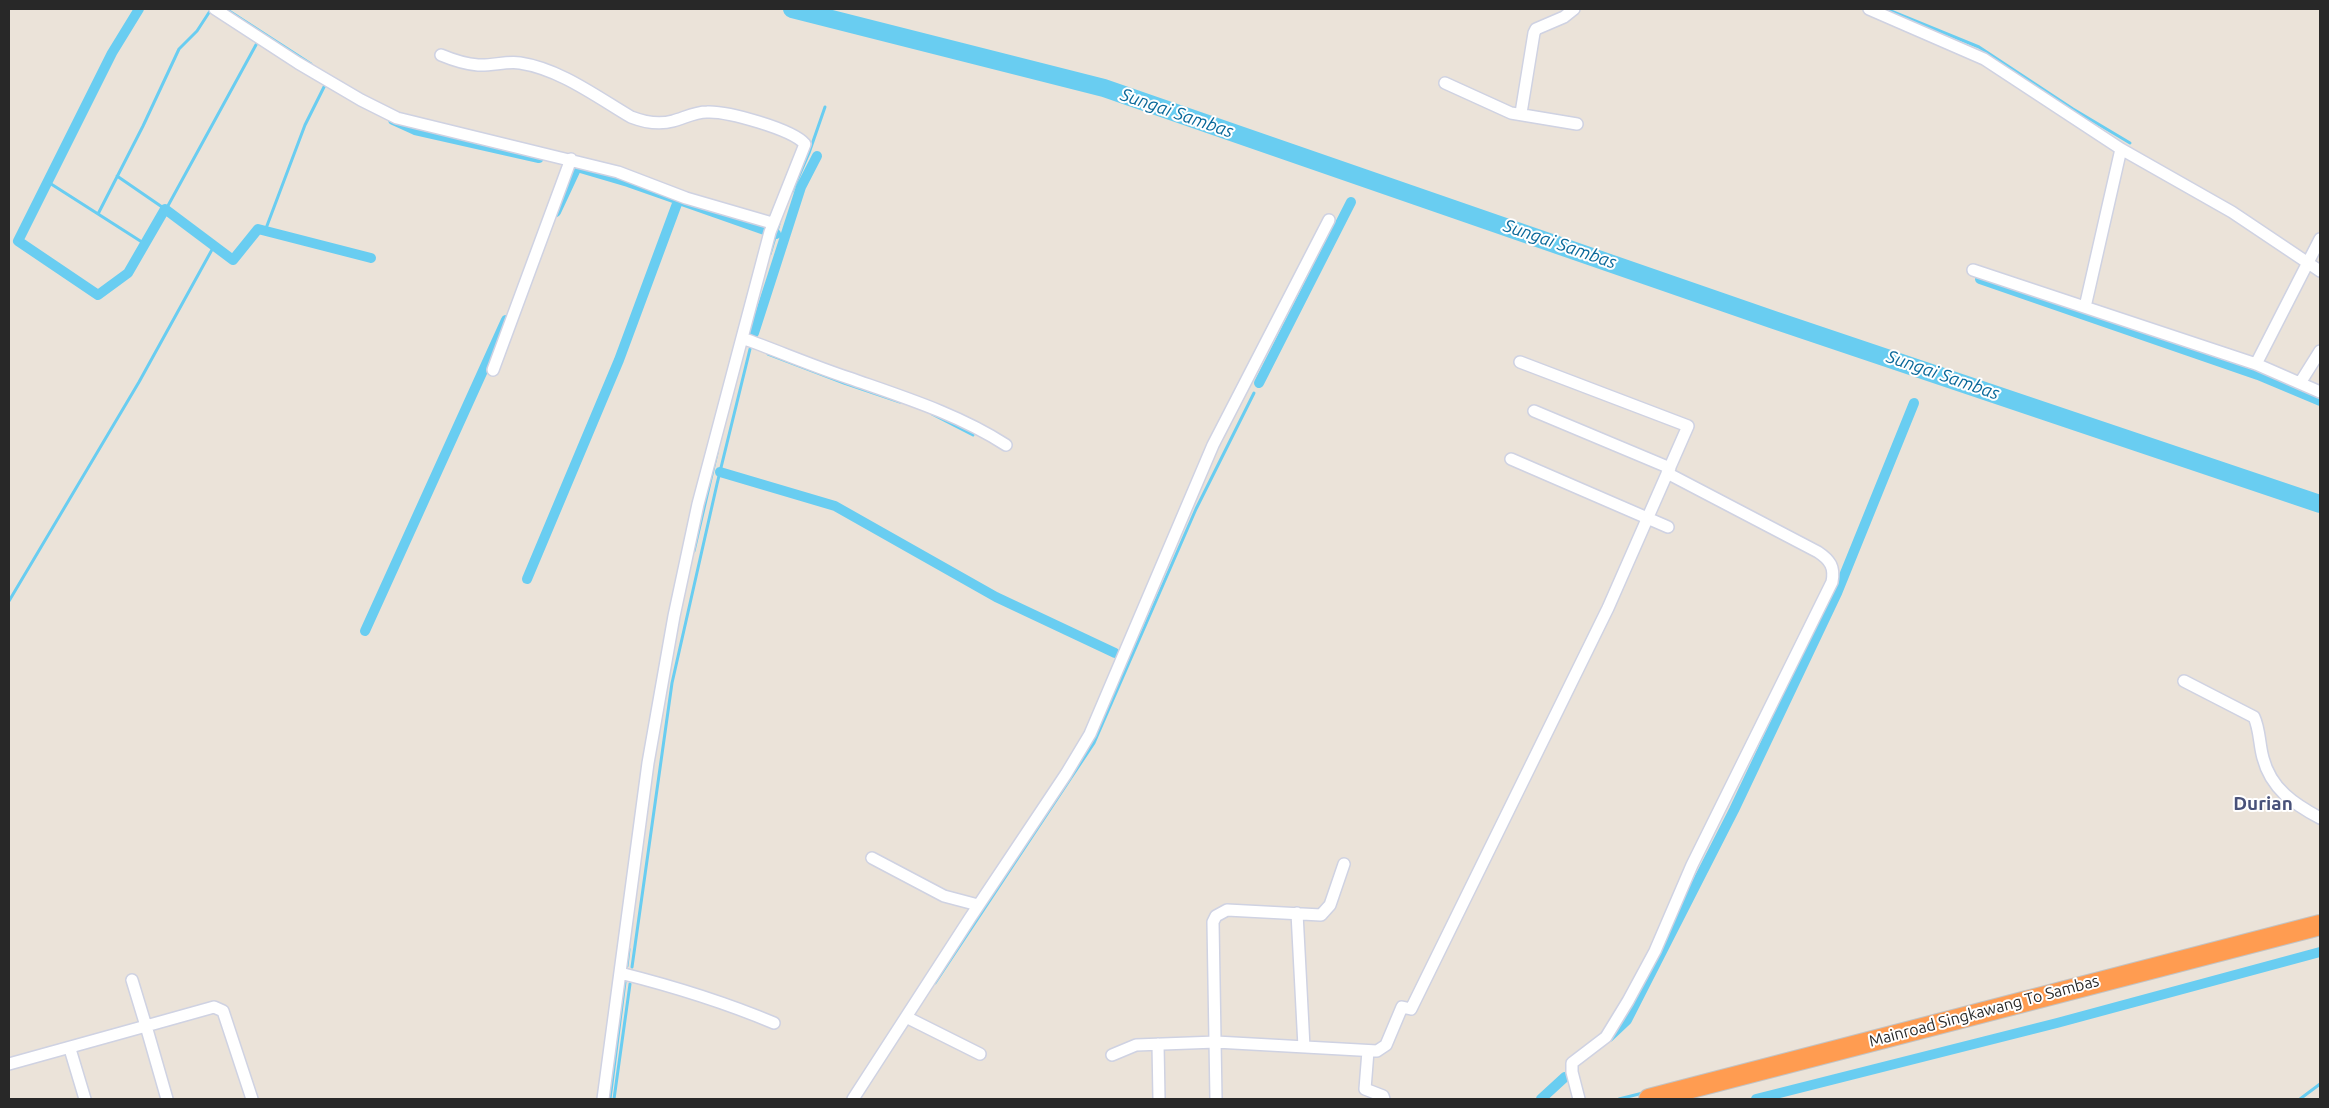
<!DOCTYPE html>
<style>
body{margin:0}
#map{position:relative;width:2329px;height:1108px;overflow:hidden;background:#ebe3d9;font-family:Ubuntu,sans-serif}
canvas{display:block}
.frame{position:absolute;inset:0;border:10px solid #282828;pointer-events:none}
</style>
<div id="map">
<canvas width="2329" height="1108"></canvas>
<div class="frame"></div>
</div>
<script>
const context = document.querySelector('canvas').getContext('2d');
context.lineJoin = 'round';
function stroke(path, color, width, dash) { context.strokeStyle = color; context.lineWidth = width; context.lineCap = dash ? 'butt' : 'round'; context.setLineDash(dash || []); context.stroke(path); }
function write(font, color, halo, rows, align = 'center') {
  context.font = font + ' Ubuntu,sans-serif'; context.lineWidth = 4; context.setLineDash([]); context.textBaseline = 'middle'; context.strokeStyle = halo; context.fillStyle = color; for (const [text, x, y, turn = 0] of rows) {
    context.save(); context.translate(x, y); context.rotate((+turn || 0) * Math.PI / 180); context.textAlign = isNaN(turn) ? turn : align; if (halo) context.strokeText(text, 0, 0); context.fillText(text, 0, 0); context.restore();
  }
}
stroke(new Path2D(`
 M226,9L311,64
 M1886,9L1979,47L2073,109L2130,143
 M117,176L165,209
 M48,182L145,244
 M792,192L809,153L825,107
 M164,213L257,43
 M98,214L143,126L179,49L197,31L210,11
 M265,231L305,125L325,85
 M770,254L779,224
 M768,354L844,383L900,402
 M932,414L973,435
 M694,551L717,453
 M9,601L139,382L214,246
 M627,966L629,949
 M632,967L672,683L717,484L750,349
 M935,983L1094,743L1196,509L1254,393
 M610,1099L625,982
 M614,1099L630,984
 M1619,1099L1643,1093
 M2300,1099L2320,1084`), '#69cdf1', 3);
stroke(new Path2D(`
 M139,9L112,53L18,241L98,295L128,273L165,209L233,260L258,229L371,258
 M393,120L415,130L539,158
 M556,212L577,167L628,182L776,234
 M1980,279L2258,375L2320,401
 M754,333L801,187L817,156
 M1259,383L1351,202
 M720,472L835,506L996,597L1115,653
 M527,579L619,360L678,201
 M365,631L506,320
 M1609,1037L1627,1020L1734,810L1837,593L1914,403
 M1541,1099L1565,1077
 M1756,1099L2057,1023L2320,952`), '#69cdf1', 10);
stroke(new Path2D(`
 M792,9L1104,88L1774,320L2320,504`), '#69cdf1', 18);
const street = new Path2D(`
 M215,9L298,63L361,100L397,118L618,172L686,198L772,223
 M1869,9L1984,59L2121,149L2085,307
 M441,55C453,60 465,64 478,65C492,66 506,61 520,63C560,69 597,97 631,117C644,122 659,125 673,121C684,118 695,112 707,112C727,111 792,129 805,144L770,232L698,504L674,616L648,763L603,1099
 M1445,83L1511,113L1577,124
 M1521,113L1534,33L1536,29L1564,17L1574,9
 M2121,149L2232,212L2320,271
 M1973,270L2256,364L2320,392
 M742,338C778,351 813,366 849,378C903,397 958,414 1006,445
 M2256,364L2320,239
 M493,370L571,159
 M2300,383L2320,351
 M1534,411L1670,468
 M1511,459L1668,527
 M2184,681L2254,717C2260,730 2259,744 2263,758C2271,789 2294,804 2320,818
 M872,858L944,896L978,905
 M1297,913L1304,1047
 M620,973C672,986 724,1002 774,1023
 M132,980L146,1026L214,1007L223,1011L252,1099
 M906,1017L980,1054
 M1158,1044L1159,1099
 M70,1049L85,1099
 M1368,1051L1365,1089L1383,1096L1384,1099
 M1112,1055L1136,1045L1216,1042L1377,1051L1386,1045L1402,1007L1411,1009L1608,608L1688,426L1520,362
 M9,1064L146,1026L167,1099
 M853,1099L970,918L1066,774L1090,734L1213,445L1329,220
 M1216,1099L1213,922L1216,916L1227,910L1321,915L1330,905L1344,864
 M1579,1099L1572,1072V1063L1606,1037L1628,1001L1655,951L1692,865L1832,582C1835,567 1830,560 1818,552L1667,473`);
const highway = new Path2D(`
 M1649,1099L2320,925`);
stroke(street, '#cfd2e2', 14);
stroke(highway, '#c3c3c3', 22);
stroke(street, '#fff', 11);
stroke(highway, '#ff9c51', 20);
write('16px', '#282828', '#fff', [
 ["Mainroad Singkawang To Sambas",1984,1011,-15]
]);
write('italic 18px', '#0a699a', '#fff', [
 ["Sungai Sambas",1177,113,19],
 ["Sungai Sambas",1560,244,19],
 ["Sungai Sambas",1943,375,19]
]);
write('bold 19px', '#485179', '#fff', [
 ["Durian",2263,804]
]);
</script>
